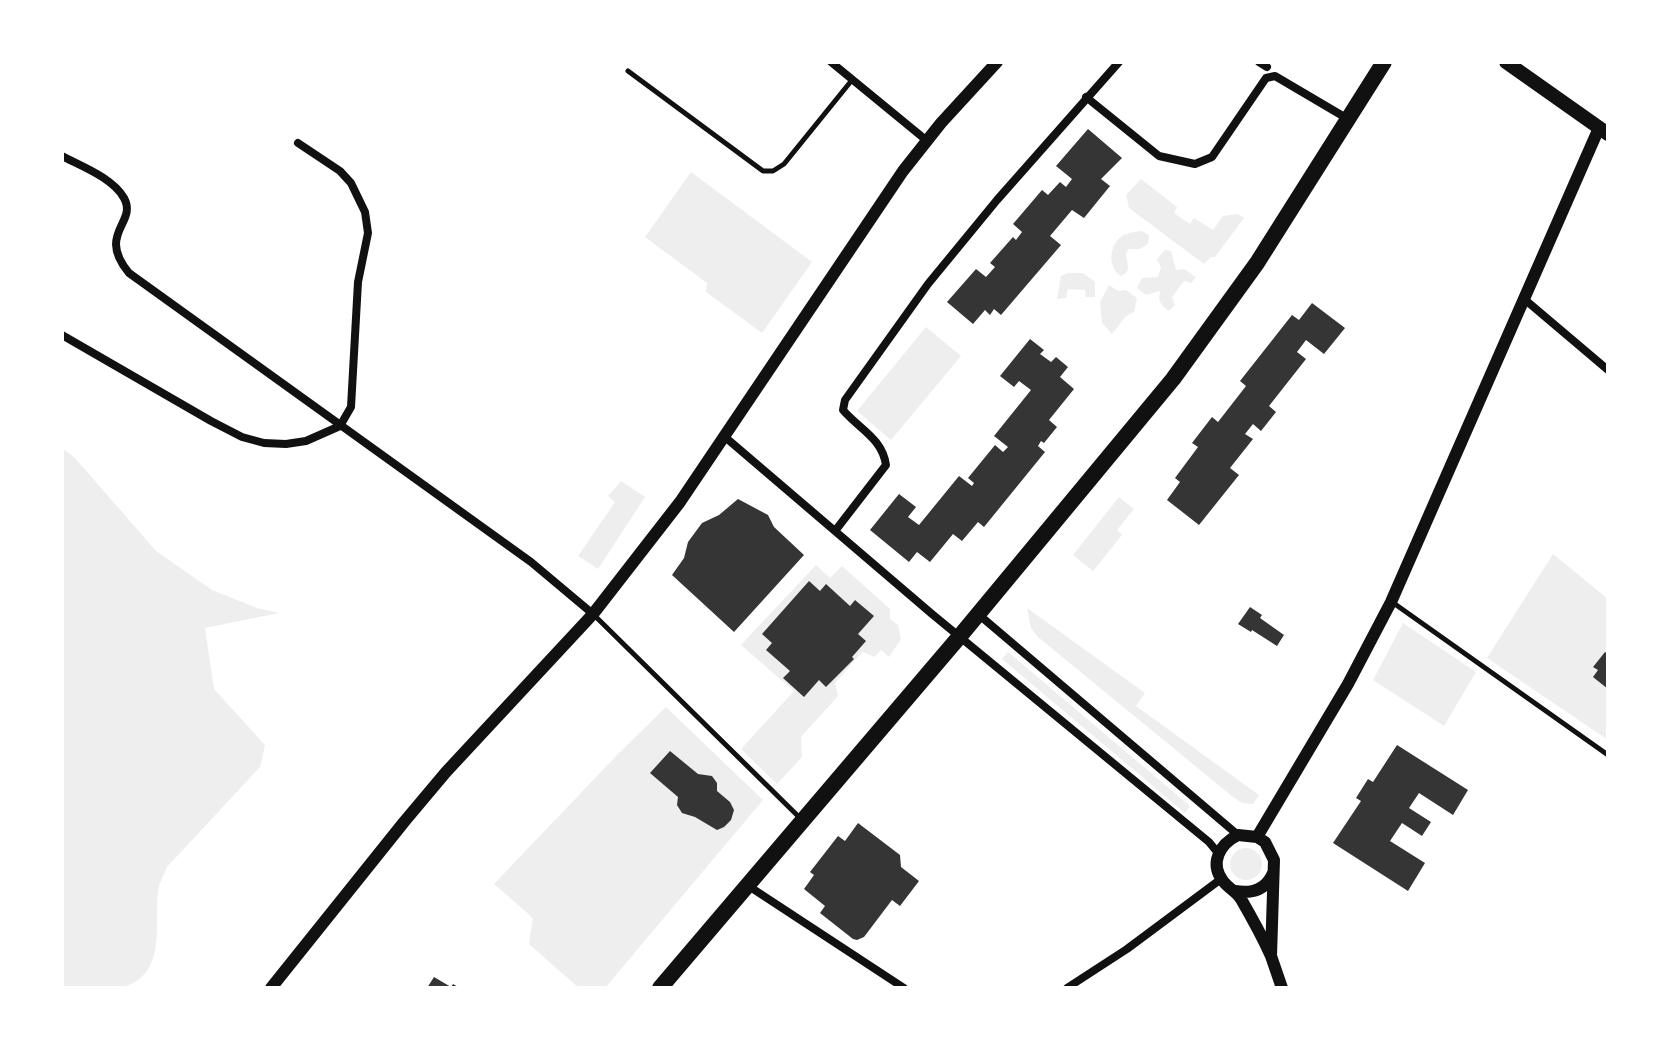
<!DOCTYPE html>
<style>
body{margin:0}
#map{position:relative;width:1670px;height:1050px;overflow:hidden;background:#fff;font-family:"Space Grotesk",sans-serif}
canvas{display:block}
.frame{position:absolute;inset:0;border:64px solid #fff;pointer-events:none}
</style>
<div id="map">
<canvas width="1670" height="1050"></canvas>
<div class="frame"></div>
</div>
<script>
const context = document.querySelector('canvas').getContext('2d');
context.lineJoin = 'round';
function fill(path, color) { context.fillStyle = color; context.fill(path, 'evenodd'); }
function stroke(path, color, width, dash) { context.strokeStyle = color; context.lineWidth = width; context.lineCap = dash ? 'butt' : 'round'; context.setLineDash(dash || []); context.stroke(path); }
fill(new Path2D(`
 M691,172L812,262L762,333L706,292L707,283L645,237Z
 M1141,179L1177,207L1174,213L1190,224L1194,218L1213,230L1223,216L1238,214L1244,218L1215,257H1211L1204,264L1129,208L1126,195Z
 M1142,231L1149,235L1148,244L1140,249H1129L1126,253C1126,263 1133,271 1121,276C1107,268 1109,245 1122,236C1128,232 1136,232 1142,231Z
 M1165,250L1171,251L1176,270L1184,269L1196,277L1191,283L1184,281L1172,297L1175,305L1169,311C1160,305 1158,301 1160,291L1146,295L1137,288L1142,278L1158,277L1161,268L1157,259Z
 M1068,273H1083L1095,282V297H1086L1085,290L1068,289L1066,298L1057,299L1061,276Z
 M1109,285L1118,291L1126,290L1137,298L1134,312L1126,316L1112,334L1102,323L1100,302Z
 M926,327L961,356L891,440L857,411Z
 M62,448L75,458L156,551L212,590L257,608L279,613L205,628L214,689L265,745L260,767L167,867C164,875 159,883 158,891C154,924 167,972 126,986C106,992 82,988 62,988Z
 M621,481L645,497L598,569L578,556L615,502L608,496Z
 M1119,497L1134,509L1117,530L1122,535L1093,571L1073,555Z
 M1553,554L1608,599V740L1487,658Z
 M816,565L830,578L842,566L890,609V619L898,625L901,639L889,657L881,650L875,657L862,652L835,683L838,696L801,737L802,757L777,784L741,749L794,691L741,645Z
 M1027,608L1145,693L1136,706L1259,795L1253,804L1242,803L1233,797L1038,637L1031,628Z
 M1403,623L1476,672L1444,726L1373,680Z
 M1008,652L1190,806L1185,813L1002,659Z
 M666,707L763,800L605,988H579L529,944L533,918L494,884L618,754Z
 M1230 864a16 16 0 1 1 32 0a16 16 0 1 1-32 0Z`), '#eee');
fill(new Path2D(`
 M1088,129L1122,158L1101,179L1110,186L1084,218L1072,210L1050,236L1061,245L1001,315L994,309L990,315L985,310L973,324L947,302L976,269L986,277L995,267L990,263L1013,237L1016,240L1022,232L1013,224L1042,190L1048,195L1060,182L1066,187L1072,179L1056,166Z
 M1312,303L1345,328L1324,354L1306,340L1297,352L1306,359L1269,406L1276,412L1261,431L1253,424L1245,434L1253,439L1230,468L1239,475L1199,525L1167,500L1180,482L1175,478L1198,447L1192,443L1212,417L1218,422L1246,386L1240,381L1292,315L1299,320Z
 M1030,339L1044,350L1040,354L1051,362L1056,357L1068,367L1060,377L1074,389L1049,420L1057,427L1044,443L1041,441L1038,446L1045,452L984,527L978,522L962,541L953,534L930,562L917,552L909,562L870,530L899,494L916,507L908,517L919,525L959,476L972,486L974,483L968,478L995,445L1003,452L1008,447L994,436L1031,390L1019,381L1014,387L1000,376Z
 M738,499L768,515L774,527L804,555L734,632L672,575L684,558L688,542L702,523L719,515Z
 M809,581L820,591L826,584L850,606L855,600L874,616L858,634L866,641L852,657L854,659L826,687L819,680L804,697L783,678L790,671L766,650L772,643L762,634Z
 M1250,607L1262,615L1260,618L1284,635L1277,646L1252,630L1251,632L1238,624Z
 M1605,652L1608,654V689L1593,677L1598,670L1593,667Z
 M1397,745L1468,790L1453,815L1419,793L1409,808L1431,822L1422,836L1402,823L1390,841L1425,863L1408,891L1333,843L1361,801L1356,798L1368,779L1373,782Z
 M670,751L698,774L712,776L717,783V791L730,802L734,810L731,820L724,827L717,830L695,817L682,813L677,805L678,797L650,773Z
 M858,823L900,855L901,867L919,881L900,906L892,900L864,937L857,940L853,939L820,913L825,906L804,889L814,875L810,872L838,836L845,841Z
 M434,977L451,987L453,984L460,988H427Z`), '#353535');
stroke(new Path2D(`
 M628,71L763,171H773L784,164L852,80
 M1392,602L1608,755
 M594,615L800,818`), '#111', 5);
stroke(new Path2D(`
 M831,62L926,140
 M1259,62L1267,67
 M1086,97L1159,156L1195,164L1212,157L1266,78L1275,76L1348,119
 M62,156C81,166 113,178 124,198C138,223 96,233 129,273L531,562L593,614
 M1523,298L1608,370
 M62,335L211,421L242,437L264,443L286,444L306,441L340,426L351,407L358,282L368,233L365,212L351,183L340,171L298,143
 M725,437L932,614L1209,842L1218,853
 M835,531L886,465C882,438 859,429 843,410L845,400L928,284L997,200L1119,62
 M978,614L1238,835
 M747,885L904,988
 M1067,988L1127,949L1221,879`), '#111', 8);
stroke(new Path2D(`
 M1257,837L1348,684L1391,602L1599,128
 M1235,891C1252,894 1266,890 1273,873
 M1271,956C1262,936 1252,918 1241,899C1236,891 1229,889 1223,881C1209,863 1220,844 1238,835L1257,837L1265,842L1274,860L1271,956L1282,988
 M271,988L404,822L446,772L593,614L680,502L903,171L941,123L997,62`), '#111', 12);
stroke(new Path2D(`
 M1506,62L1608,134`), '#111', 14);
stroke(new Path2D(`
 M660,988L960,636L1173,379L1257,263L1384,62`), '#111', 16);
</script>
